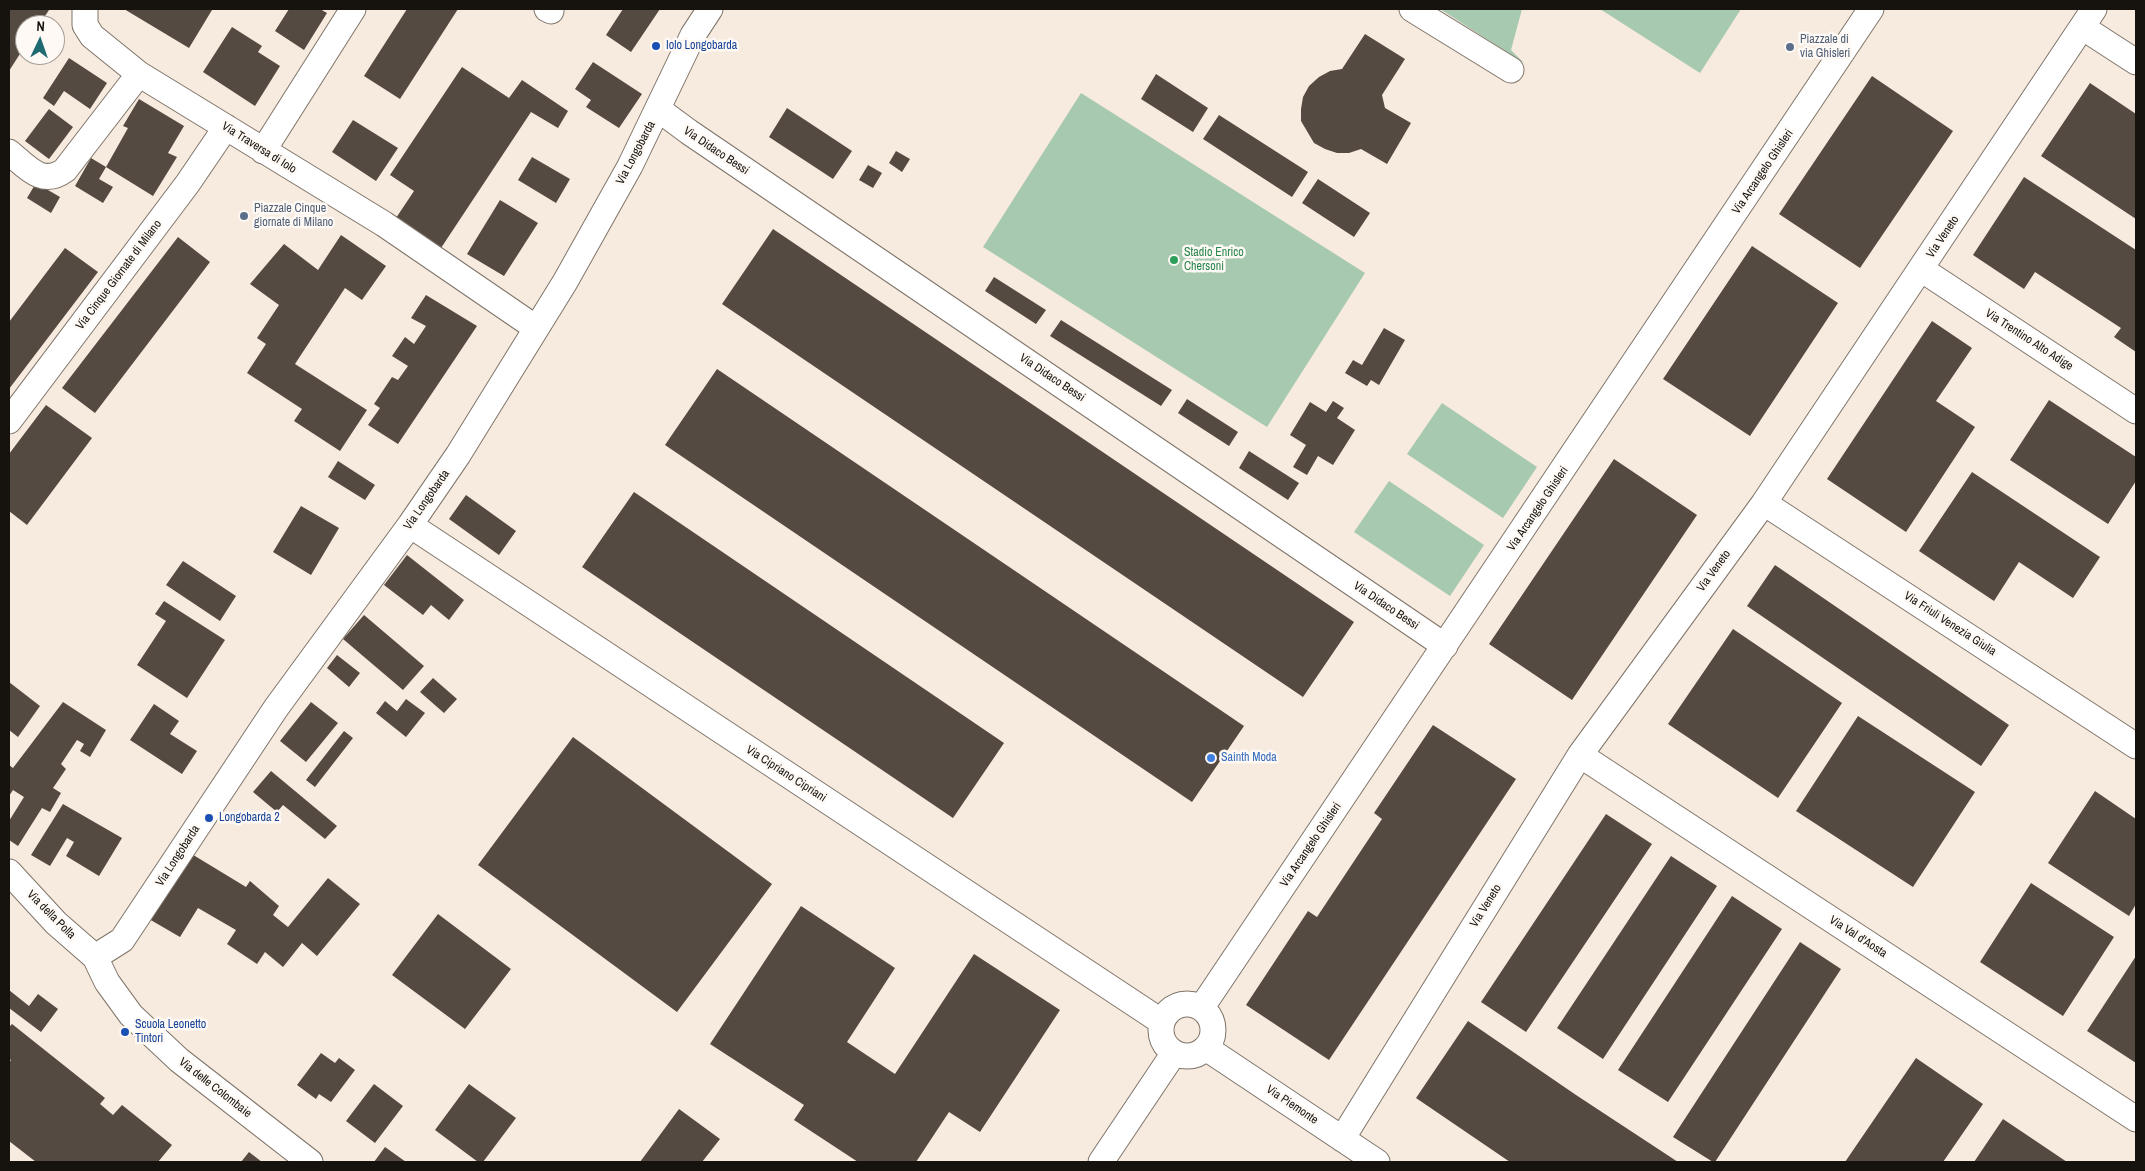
<!DOCTYPE html>
<style>
body{margin:0}
#map{position:relative;width:2145px;height:1171px;overflow:hidden;background:#f7eade;font-family:"Archivo Narrow",sans-serif}
canvas{display:block}
.frame{position:absolute;inset:0;border:10px solid #16120e;pointer-events:none}
.north{position:absolute;left:15px;top:15px;width:50px;height:50px;box-sizing:border-box;background:#fef9f4;border:1px solid #a19d98;border-radius:50%;rotate:3deg;font-size:14px;font-weight:700;line-height:20px;text-align:center;color:#16120e}
.north::after{content:'';display:block;margin:auto;width:18px;height:22px;background:#1e6a70;clip-path:polygon(50% 0,100% 100%,50% 72%,0 100%)}
</style>
<div id="map">
<canvas width="2145" height="1171"></canvas>
<div class="frame"></div>
<div class="north">N</div>
</div>
<script>
const context = document.querySelector('canvas').getContext('2d');
context.lineJoin = 'round';
function fill(path, color) { context.fillStyle = color; context.fill(path, 'evenodd'); }
function stroke(path, color, width, dash) { context.strokeStyle = color; context.lineWidth = width; context.lineCap = dash ? 'butt' : 'round'; context.setLineDash(dash || []); context.stroke(path); }
function write(font, color, halo, rows, align = 'center') {
  context.font = font + ' "Archivo Narrow",sans-serif'; context.lineWidth = 5; context.setLineDash([]); context.textBaseline = 'middle'; context.strokeStyle = halo; context.fillStyle = color; for (const [text, x, y, turn = 0] of rows) {
    context.save(); context.translate(x, y); context.rotate((+turn || 0) * Math.PI / 180); context.textAlign = isNaN(turn) ? turn : align; if (halo) context.strokeText(text, 0, 0); context.fillText(text, 0, 0); context.restore();
  }
}
fill(new Path2D(`
 M1440,9H1522L1511,50L1524,63Z
 M1600,9H1741L1700,73Z
 M1081,93L1365,273L1267,427L983,247Z
 M1442,403L1537,467L1503,518L1407,454Z
 M1389,481L1484,545L1450,596L1354,532Z`), '#a6c9b0');
fill(new Path2D(`
 M9,9L49,10L39,25H25V46L9,71Z
 M124,9H209L212,10L189,48Z
 M289,9H320L327,13L304,50L275,31Z
 M407,9H458L400,99L364,76Z
 M623,9H660L631,52L606,35Z
 M232,27L262,46L258,52L280,66L255,106L203,72Z
 M1365,34L1405,59L1382,95L1385,108L1411,123L1387,164L1361,149L1349,153H1337L1325,149L1314,143L1301,121V109L1303,97L1309,86L1319,77L1330,71L1342,69Z
 M69,58L107,83L90,109L64,91L54,106L43,98Z
 M593,62L642,94L619,128L586,107L591,100L575,89Z
 M462,67L509,98L522,80L568,111L558,128L531,112L441,248L396,218L414,191L390,175Z
 M1156,74L1208,108L1193,132L1141,99Z
 M1872,76L1953,131L1860,268L1779,214Z
 M2090,83L2136,114V219L2041,156Z
 M139,99L184,126L168,153L177,157L153,196L106,167L128,128L123,126Z
 M787,108L852,151L833,179L769,137Z
 M49,109L73,127L49,159L25,141Z
 M1219,115L1308,172L1292,197L1203,139Z
 M353,120L398,148L376,181L332,152Z
 M896,151L910,159L902,172L889,163Z
 M532,157L570,179L556,203L518,180Z
 M91,158L106,167L99,179L113,187L103,203L75,186Z
 M868,165L882,173L873,188L859,180Z
 M2024,177L2136,250V352L2114,337L2121,328L2035,272L2024,289L1973,255Z
 M1318,179L1370,213L1354,237L1302,203Z
 M36,183L60,197L51,213L27,198Z
 M500,200L538,223L504,276L467,254Z
 M773,229L1354,622L1303,697L722,304Z
 M341,235L386,266L362,300L345,288L295,364L367,410L340,451L294,421L302,409L247,373L266,344L257,338L279,305L250,284L284,244L318,270Z
 M178,237L210,262L95,413L62,388Z
 M1752,246L1838,303L1750,436L1663,379Z
 M65,248L98,272L9,389V322Z
 M994,277L1046,310L1036,324L985,291Z
 M426,295L477,326L398,444L368,425L380,408L374,404L392,377L398,380L408,366L392,356L405,337L414,344L426,326L411,318Z
 M1061,320L1172,390L1161,406L1050,336Z
 M1932,321L1972,348L1936,401L1975,427L1906,532L1827,479Z
 M1384,328L1405,340L1379,385L1371,380L1367,386L1345,373L1353,360L1362,365Z
 M717,369L1244,726L1192,802L665,445Z
 M1187,399L1238,432L1229,446L1178,413Z
 M2049,400L2136,457V481L2108,524L2010,460Z
 M1333,401L1344,408L1337,418L1355,430L1333,465L1318,456L1307,475L1293,467L1306,445L1290,435L1310,402L1326,412Z
 M46,405L92,438L27,525L9,511V454Z
 M1249,451L1299,483L1288,500L1239,468Z
 M1614,459L1697,515L1572,700L1489,644Z
 M338,461L375,485L365,500L328,477Z
 M1972,472L2100,557L2073,598L2019,562L1994,601L1919,551Z
 M634,492L1004,743L953,818L582,567Z
 M466,495L516,531L499,555L449,519Z
 M301,506L339,528L311,575L273,552Z
 M407,555L464,600L449,620L431,605L423,615L384,585Z
 M183,561L236,596L220,621L166,585Z
 M1775,565L2009,725L1981,766L1747,606Z
 M164,601L225,640L187,698L137,665L166,621L155,614Z
 M364,615L424,666L403,690L343,639Z
 M1733,629L1842,703L1778,798L1668,724Z
 M337,655L360,673L349,687L327,668Z
 M433,678L457,699L444,713L420,692Z
 M9,682L40,706L18,737L9,730Z
 M406,699L425,713L406,737L376,713L385,701L397,711Z
 M63,702L106,730L90,757L80,751L84,744L77,740L61,764L66,769L53,788L61,793L50,812L42,808L18,846L9,840V821L24,797L13,790L9,796V765L13,768Z
 M311,702L338,723L306,762L280,741Z
 M154,704L179,721L170,734L197,751L182,774L130,740Z
 M1858,716L1975,792L1913,887L1796,811Z
 M1433,725L1516,779L1329,1060L1246,1005L1308,911L1317,917L1382,819L1374,813Z
 M344,731L353,738L315,787L306,780Z
 M573,737L772,884L677,1012L478,865Z
 M271,771L337,826L325,839L283,805L277,812L253,792Z
 M2095,791L2136,819V904L2129,916L2048,863Z
 M63,804L122,838L99,876L66,856L74,842L67,838L50,866L31,855Z
 M1606,814L1652,844L1526,1032L1481,1002Z
 M190,853L246,887L250,881L279,906L273,915L288,927L328,878L360,904L317,956L302,943L283,967L265,952L257,964L227,944L236,930L198,908L180,937L149,919Z
 M1671,856L1717,886L1603,1059L1557,1028Z
 M2031,883L2114,937L2063,1016L1980,962Z
 M1732,896L1782,929L1668,1102L1618,1070Z
 M801,906L895,968L847,1042L895,1074L974,954L1060,1010L980,1132L949,1112L916,1162H858L794,1120L804,1105L710,1044Z
 M438,914L511,969L465,1029L392,975Z
 M1800,942L1841,969L1715,1162H1713L1673,1137Z
 M2136,956V1063L2087,1031Z
 M9,990L29,1006L38,994L58,1009L41,1032L9,1008Z
 M1468,1021L1576,1095L1678,1162H1510L1488,1147L1416,1098Z
 M12,1024L105,1098L100,1104L113,1115L122,1105L172,1145L158,1162H36L9,1141V1063L11,1060L9,1059V1027Z
 M321,1053L335,1063L339,1058L355,1070L331,1102L319,1094L316,1099L297,1085Z
 M1916,1058L1983,1104L1943,1162H1845Z
 M374,1084L403,1106L375,1143L346,1121Z
 M469,1084L516,1118L483,1162H478L435,1130Z
 M679,1109L720,1139L702,1162H640Z
 M2003,1119L2067,1162H1974Z
 M385,1147L406,1162H374Z
 M249,1152L262,1162H241Z`), '#554a41');
const minor = new Path2D(`
 M85,9V25L92,36L139,74L384,224L536,328
 M547,9L551,11
 M1412,9L1511,70
 M2082,27L2136,62
 M658,109L689,132L1445,646
 M263,151L353,9
 M9,152C27,167 42,187 65,170L139,74
 M1921,269L2136,411
 M9,421L188,183L226,127
 M1764,503L2136,746
 M410,525L1162,1022
 M1580,755L2136,1119
 M9,872L56,923L95,957L107,982L131,1015L179,1060L310,1162
 M95,957L122,940L276,708L410,525L458,455L565,282L630,166L693,35L710,9
 M1161 1030a26 26 0 1 1 52 0a26 26 0 1 1-52 0Z
 M1202,1007L1871,9
 M1206,1048L1377,1162
 M1342,1139L1580,755L1764,503L2094,9
 M1101,1162L1174,1053`);
stroke(minor, '#7f7469', 27);
stroke(minor, '#fff', 25);
for (const [x, y, r, color] of [
 [656,46,5,"#1a4fb4"],
 [1790,47,5,"#5c6f8a"],
 [244,216,5,"#5c6f8a"],
 [1174,260,5,"#2e9e5b"],
 [1211,758,5,"#3f7fe0"],
 [209,818,5,"#1a4fb4"],
 [125,1032,5,"#1a4fb4"]
]) { const dot = new Path2D(); dot.arc(x, y, r, 0, 2 * Math.PI); context.fillStyle = color; context.fill(dot); stroke(dot, '#fef9f4', 2); }
write('12px', '#4e5e75', '#fef9f4', [
 ["Piazzale di",1800,40],
 ["via Ghisleri",1800,54],
 ["Piazzale Cinque",254,209],
 ["giornate di Milano",254,223]
], 'left');
write('12px', '#164399', '#fef9f4', [
 ["Iolo Longobarda",666,46],
 ["Longobarda 2",219,818],
 ["Scuola Leonetto",135,1025],
 ["Tintori",135,1039]
], 'left');
write('12px', '#16120e', '#fef9f4', [
 ["Via Traversa di Iolo",259,148,32],
 ["Via Didaco Bessi",716,151,34],
 ["Via Longobarda",636,153,-62],
 ["Via Arcangelo Ghisleri",1763,172,-56],
 ["Via Veneto",1943,237,-56],
 ["Via Cinque Giornate di Milano",119,275,-53],
 ["Via Trentino Alto Adige",2029,340,33],
 ["Via Didaco Bessi",1052,378,34],
 ["Via Longobarda",427,500,-55],
 ["Via Arcangelo Ghisleri",1538,509,-56],
 ["Via Veneto",1714,571,-54],
 ["Via Didaco Bessi",1386,606,34],
 ["Via Friuli Venezia Giulia",1950,624,33],
 ["Via Cipriano Cipriani",786,774,33],
 ["Via Arcangelo Ghisleri",1311,845,-56],
 ["Via Longobarda",178,856,-57],
 ["Via Veneto",1486,906,-58],
 ["Via della Polla",51,915,45],
 ["Via Val d'Aosta",1858,937,33],
 ["Via delle Colombaie",215,1088,38],
 ["Via Piemonte",1292,1105,34]
]);
write('12px', '#27864d', '#fef9f4', [
 ["Stadio Enrico",1184,253],
 ["Chersoni",1184,267]
], 'left');
write('12px', '#366cbe', '#fef9f4', [
 ["Sainth Moda",1221,758]
], 'left');
</script>
